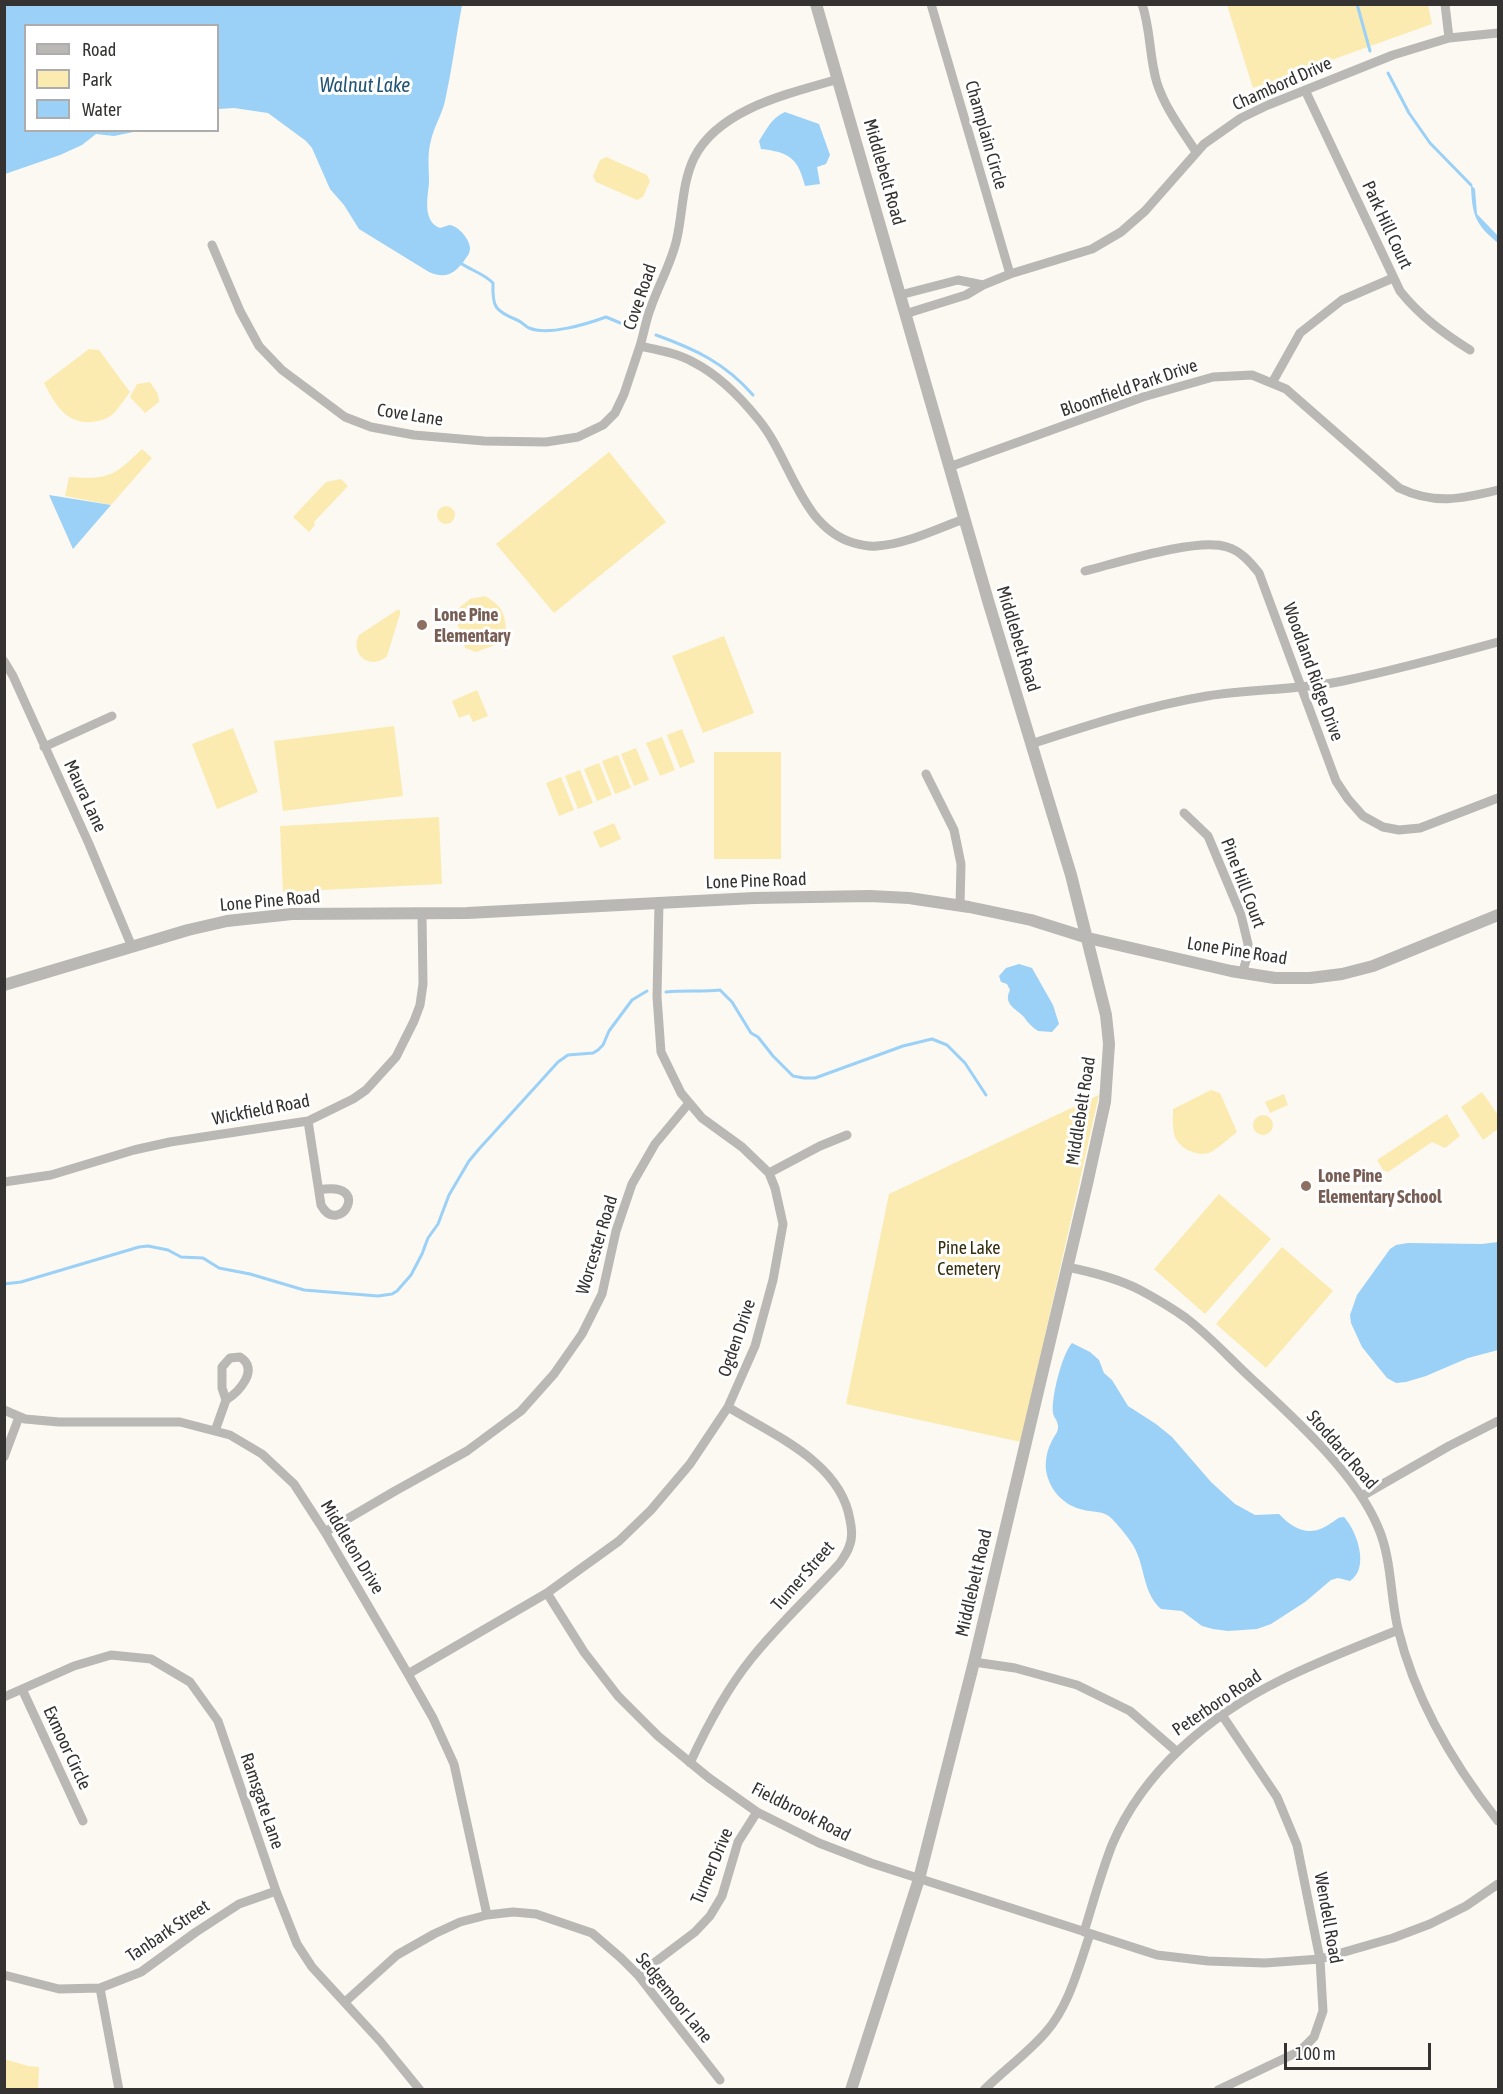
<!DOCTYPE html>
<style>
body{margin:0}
#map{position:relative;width:1503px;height:2094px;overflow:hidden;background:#fbf9f2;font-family:"Asap Condensed",sans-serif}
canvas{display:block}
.frame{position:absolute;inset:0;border:6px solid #343331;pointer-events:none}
.legend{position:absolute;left:24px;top:24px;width:195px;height:108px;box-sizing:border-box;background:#fff;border:2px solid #aeadad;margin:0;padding:8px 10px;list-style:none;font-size:18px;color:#343331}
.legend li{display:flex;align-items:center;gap:12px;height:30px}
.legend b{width:30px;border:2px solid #aeadad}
.scale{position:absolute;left:1284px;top:2043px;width:147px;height:27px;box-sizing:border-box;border:3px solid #343331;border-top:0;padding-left:8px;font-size:18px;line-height:21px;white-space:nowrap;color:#343331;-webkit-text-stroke:4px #fff;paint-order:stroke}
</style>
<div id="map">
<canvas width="1503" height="2094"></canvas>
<div class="frame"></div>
<ul class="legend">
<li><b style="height:8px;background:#b9b8b5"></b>Road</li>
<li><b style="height:16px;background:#fcebb0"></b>Park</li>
<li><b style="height:16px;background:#9bd0f7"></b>Water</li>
</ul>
<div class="scale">100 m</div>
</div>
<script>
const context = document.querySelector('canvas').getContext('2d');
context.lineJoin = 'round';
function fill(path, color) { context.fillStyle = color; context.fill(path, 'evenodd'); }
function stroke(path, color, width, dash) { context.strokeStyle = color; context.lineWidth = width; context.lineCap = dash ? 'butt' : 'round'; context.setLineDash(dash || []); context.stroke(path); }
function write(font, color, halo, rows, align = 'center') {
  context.font = font + ' "Asap Condensed",sans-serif'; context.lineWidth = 6; context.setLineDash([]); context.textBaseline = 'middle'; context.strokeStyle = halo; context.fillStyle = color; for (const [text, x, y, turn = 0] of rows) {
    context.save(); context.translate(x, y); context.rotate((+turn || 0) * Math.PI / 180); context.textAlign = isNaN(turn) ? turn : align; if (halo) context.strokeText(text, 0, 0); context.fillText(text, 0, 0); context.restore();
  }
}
fill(new Path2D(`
 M1227,5H1428L1432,24L1253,88Z
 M606,157L647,175L650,181L643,197L637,200L596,182L593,176L600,160Z
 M89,349L99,350L130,392C125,398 121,405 116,411C109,419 100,421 91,422C65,424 54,402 44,383Z
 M150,382L158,394L159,402L145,413L130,397L137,384Z
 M142,449L152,458L111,505L65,496L69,477C109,480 114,476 142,449Z
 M609,452L666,522L554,613L496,544Z
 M341,479L348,486L314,522L315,525L309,532L293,517L326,482Z
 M437 515a9 9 0 1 1 18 0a9 9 0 1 1-18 0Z
 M485,596C506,608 506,618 506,641L476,652L465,648L454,612L470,599Z
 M397,610H400V614L387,656C371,671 349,655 359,635Z
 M724,636L754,713L703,733L672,656Z
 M477,690L488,716L473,722L469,714L459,718L452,701Z
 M394,726L403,796L283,811L274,741Z
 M233,728L258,792L217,809L192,744Z
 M682,729L695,762L680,768L667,735Z
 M662,737L675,770L660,776L646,743Z
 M636,748L649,780L634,786L621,754Z
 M714,752H781V859H714Z
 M618,755L631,788L615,794L602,761Z
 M599,763L612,795L597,801L584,769Z
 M580,770L593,803L578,809L565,776Z
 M561,777L574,810L559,816L546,783Z
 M439,817L442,884L283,892L280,826Z
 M614,823L621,839L600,848L593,832Z
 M1211,1090L1220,1093L1237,1132C1229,1138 1220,1147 1211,1152C1199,1158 1180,1149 1175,1137C1172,1128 1173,1118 1173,1109Z
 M1482,1092L1498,1115V1129L1483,1140L1461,1107Z
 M1284,1094L1288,1105L1270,1113L1265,1102Z
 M1099,1095L1021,1442L846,1404L889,1194Z
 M1447,1114L1460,1136L1445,1148L1432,1142L1388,1172L1383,1170L1377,1160Z
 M1253 1125a10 10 0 1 1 20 0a10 10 0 1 1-20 0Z
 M1219,1194L1271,1239L1205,1314L1154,1269Z
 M1282,1247L1333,1291L1266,1368L1216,1324Z
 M4,2059L28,2066L39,2067L38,2089H5Z`), '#fcebb0');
fill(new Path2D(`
 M4,5H462C456,37 452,69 445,101C442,114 434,127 431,140C427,155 429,168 429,182C428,197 422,221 440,228C441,228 449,225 449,225C458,225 470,240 470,248C470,254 467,256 464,261C454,274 446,279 429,272L359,229L344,205L330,189L312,148L306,141L268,113L234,108L218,109V26H26V130L138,131L114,136L96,134L82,145L60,155L5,174Z
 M785,112L819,124L830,155L826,164L817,167L820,184L805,186C798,158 789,152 761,149L759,141C767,129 771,118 785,112Z
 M1471,185L1475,189L1477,214L1498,236V243C1475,224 1472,215 1471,185Z
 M49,495L111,505L73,549Z
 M1019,964L1032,968L1053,1005L1059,1024L1052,1032L1038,1031C1032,1027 1028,1023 1024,1017C1015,1008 1003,1004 1010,990L1007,984L1001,982L999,976L1006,968Z
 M1498,1242V1350L1468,1358L1426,1376L1406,1382L1396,1383L1387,1378L1362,1347L1351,1323L1350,1315L1357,1295L1390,1249L1396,1245L1408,1243L1482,1244Z
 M1072,1343L1090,1352L1099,1360L1104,1373L1112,1380L1128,1406L1156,1424L1172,1437L1211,1482L1235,1504L1255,1515L1279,1514C1294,1530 1311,1538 1331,1523C1337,1520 1337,1517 1344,1517C1357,1531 1370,1568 1350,1581L1338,1578L1331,1580L1305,1602L1271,1624L1257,1629L1228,1631L1213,1629L1202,1626L1182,1611L1161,1609C1141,1591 1146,1563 1131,1542C1128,1537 1112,1517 1107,1515C1100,1511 1092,1512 1084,1510C1064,1506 1049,1490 1046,1470C1045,1462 1047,1450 1051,1443C1053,1437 1059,1432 1058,1426C1058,1421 1054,1418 1053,1413C1051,1398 1062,1354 1072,1343Z`), '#9bd0f7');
stroke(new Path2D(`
 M1357,4L1370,51
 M1388,73L1409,113L1430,143L1471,185
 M462,264C473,271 484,274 493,283C492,307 495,311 517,320C522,322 525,326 529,328C548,336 587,324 606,317L630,327
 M656,335C695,349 725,363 753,395
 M666,992C685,990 702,992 720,990L732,1002L751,1033L758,1037L773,1056L793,1076L804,1078H815L903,1046L932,1039L947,1045L965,1063L986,1095
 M4,1284L21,1282L139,1247L148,1246L168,1250L181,1257L203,1258L219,1268L250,1274L304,1290L378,1296L392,1294L397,1291L411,1275L422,1254L428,1238L438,1224L449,1195L469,1161L479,1149L558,1062L568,1055L593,1053L598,1050L603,1045L609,1031L632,1000L647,991`), '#9bd0f7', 3);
stroke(new Path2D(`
 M931,4L1010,274
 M1142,4C1151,30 1149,57 1157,83C1165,108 1182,130 1196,152
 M1445,4L1449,38
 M839,79C791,93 719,108 694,158C682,183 683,211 677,238C672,262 659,284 651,307C646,319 644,333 640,346C658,350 677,353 693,362C717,374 741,398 758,419C791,458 800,527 854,543C861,545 869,547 877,546C907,544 936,529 964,519
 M1305,90L1400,291C1420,316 1443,333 1470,350
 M212,245L240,311L259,346L282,370L345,417L371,427L414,435L484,441L546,442L578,437L603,425L615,413L624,394L640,346
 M900,295L958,280L983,285
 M905,314L966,295L983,285L1010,274L1092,249L1121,232L1145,211L1204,144L1241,118L1268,105L1393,55L1449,38L1498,33
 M1272,383L1300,333L1342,300L1393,278
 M949,467L1143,397L1213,377L1252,375L1286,389L1399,488C1435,505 1461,499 1498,490
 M1085,571C1117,563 1198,537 1227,547C1241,551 1250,562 1259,573L1336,781L1348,799L1363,816L1383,827L1399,830L1420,828L1498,798
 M4,661L13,676L89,844L132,947
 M1031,744C1089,725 1147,706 1207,696C1253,689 1298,690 1343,681C1395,670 1447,656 1498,642
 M44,747L112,716
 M926,774L954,830L961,864L960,906
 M1184,813L1208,836L1241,915L1248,944V954L1242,974
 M308,1121L321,1205C339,1238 374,1180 319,1190
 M769,1173L820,1146L847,1135
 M4,1182L51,1175L134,1150L170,1142L308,1121L353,1099L366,1090L396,1057L414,1021L420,1005L423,984L422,915
 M1067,1267C1092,1272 1117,1278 1140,1290C1155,1298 1172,1308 1186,1318C1210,1336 1231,1360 1253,1380C1295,1419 1356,1474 1378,1527C1392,1559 1390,1596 1398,1629C1415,1699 1454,1765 1498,1821
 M4,1410L25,1419L59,1422H180L230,1435L262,1454L294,1484L325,1532L408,1674L433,1718L454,1764L487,1915
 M215,1431L226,1400C239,1392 260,1369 240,1357L230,1358L222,1367V1388L226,1400
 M4,1457L19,1417
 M1362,1496L1449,1446L1498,1421
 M325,1532L395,1491L467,1451L521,1411L554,1374L582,1334L602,1294L616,1231L632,1184L655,1144L689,1103
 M547,1593L584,1652L618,1696L658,1736L709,1778L757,1812L819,1843L871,1863L1157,1955L1208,1961L1265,1963L1320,1959L1393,1938L1430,1924L1466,1906L1498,1884
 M974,1662L1015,1668L1077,1685L1130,1711L1176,1751
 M408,1674L547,1593L619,1541L651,1510L690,1464L728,1407L755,1346L773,1280L783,1224L775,1188L769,1173L742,1147L702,1118L681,1093L661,1052L657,997L659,903
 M22,1689L83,1821
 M4,1697L74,1666L111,1655L151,1659L190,1682L218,1721L276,1891L297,1944L312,1967L380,2041L420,2090
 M690,1763C707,1726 726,1690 751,1659C778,1625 811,1595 840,1563C843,1558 847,1553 849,1547C853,1538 852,1529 850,1520C841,1462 773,1435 728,1407
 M1084,1932C1093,1903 1101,1873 1112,1845C1143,1771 1210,1715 1281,1680C1319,1661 1359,1646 1398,1630
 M4,1975L59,1989L100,1988L141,1972L196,1932L239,1904L276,1891
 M638,1975L695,1932L710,1916L722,1896L738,1842L757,1812
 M100,1988L119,2090
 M345,2002L397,1955L434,1934L460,1922L487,1915L513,1912L536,1914L592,1933L621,1958L638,1975L720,2080
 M984,2090C1004,2070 1028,2053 1046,2032C1069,2006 1079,1966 1090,1934
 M1218,2090L1300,2051L1314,2037L1323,2011L1320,1959L1297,1845L1277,1797L1222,1715`), '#b9b8b5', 9);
stroke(new Path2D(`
 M816,4L989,604L1071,875L1106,1015L1109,1044L1105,1102L1087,1184L974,1662L919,1879L851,2090
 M4,985L188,930L227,921L292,914L467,913L754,898L870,896L909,898L969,907L1031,920L1088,938L1231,971L1275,978H1310L1342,974L1373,966L1498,915`), '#b9b8b5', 12);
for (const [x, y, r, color] of [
 [422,625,6,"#8d6e63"],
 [1306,1186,6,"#8d6e63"]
]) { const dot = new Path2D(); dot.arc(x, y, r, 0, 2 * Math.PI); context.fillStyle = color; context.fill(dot); stroke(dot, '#fff', 2); }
write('18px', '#343331', '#fff', [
 ["Chambord Drive",1282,84,-24],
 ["Champlain Circle",986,135,74],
 ["Middlebelt Road",884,172,74],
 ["Park Hill Court",1387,225,65],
 ["Cove Road",640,297,-71],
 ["Bloomfield Park Drive",1129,388,-19],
 ["Cove Lane",410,415,9],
 ["Middlebelt Road",1018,639,73],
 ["Woodland Ridge Drive",1313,672,70],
 ["Maura Lane",85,796,65],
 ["Lone Pine Road",756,881,-2],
 ["Pine Hill Court",1243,883,69],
 ["Lone Pine Road",270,901,-5],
 ["Lone Pine Road",1237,951,9],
 ["Wickfield Road",261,1110,-11],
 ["Middlebelt Road",1081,1111,-81],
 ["Worcester Road",597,1245,-73],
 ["Ogden Drive",737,1338,-71],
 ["Stoddard Road",1342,1450,49],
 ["Middleton Drive",352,1547,59],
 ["Turner Street",803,1576,-49],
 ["Middlebelt Road",974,1583,-77],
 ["Peterboro Road",1217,1703,-34],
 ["Exmoor Circle",67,1748,65],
 ["Ramsgate Lane",262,1801,71],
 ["Fieldbrook Road",801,1812,27],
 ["Turner Drive",712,1866,-67],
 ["Wendell Road",1328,1918,80],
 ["Tanbark Street",168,1931,-34],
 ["Sedgemoor Lane",674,1998,51]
]);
write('bold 18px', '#785e54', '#fff', [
 ["Lone Pine",434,615],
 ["Elementary",434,636],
 ["Lone Pine",1318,1176],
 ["Elementary School",1318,1197]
], 'left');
write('18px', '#362e0c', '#fff', [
 ["Pine Lake",969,1248],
 ["Cemetery",969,1269]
]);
write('italic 20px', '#225575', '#fff', [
 ["Walnut Lake",365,86]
]);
</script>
